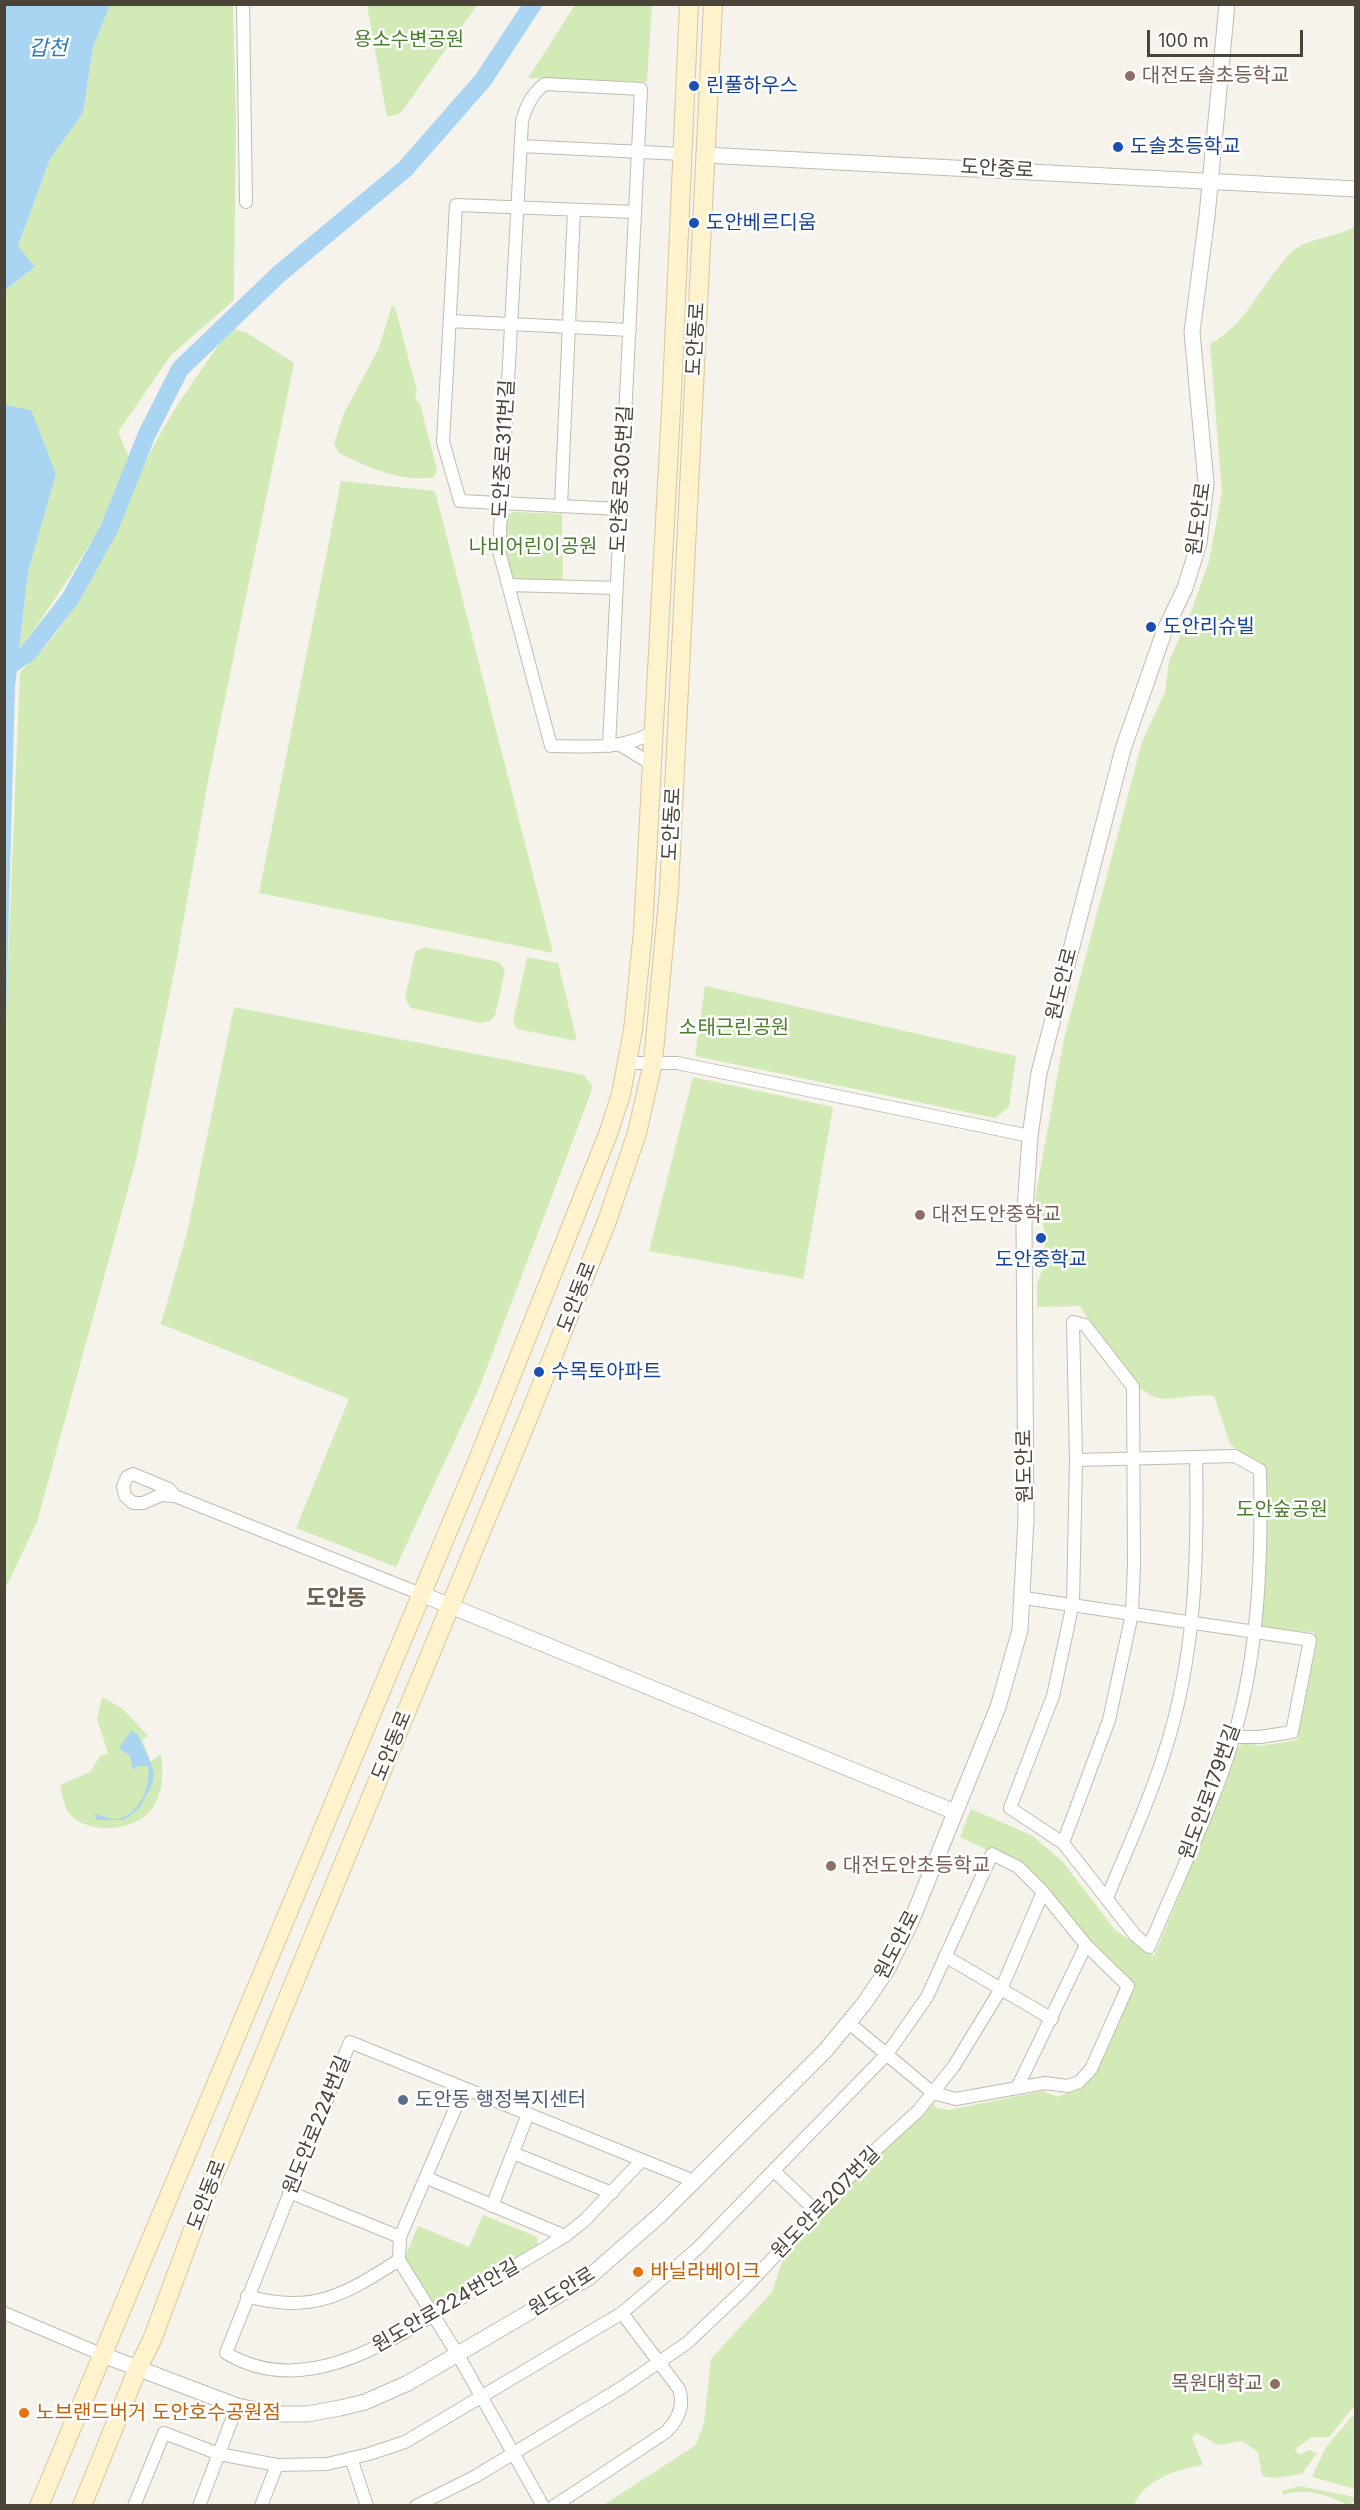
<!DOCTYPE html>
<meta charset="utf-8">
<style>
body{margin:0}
#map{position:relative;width:1360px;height:2510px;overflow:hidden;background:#f6f3ec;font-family:Inter,sans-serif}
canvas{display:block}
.frame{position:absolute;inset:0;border:6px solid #4b4439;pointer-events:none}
.scale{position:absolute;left:1147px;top:30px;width:156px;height:27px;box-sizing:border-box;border:3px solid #4b4439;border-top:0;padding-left:8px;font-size:18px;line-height:21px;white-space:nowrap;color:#4b4439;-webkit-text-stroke:4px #fff;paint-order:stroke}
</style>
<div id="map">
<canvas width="1360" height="2510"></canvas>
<div class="frame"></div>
<div class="scale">100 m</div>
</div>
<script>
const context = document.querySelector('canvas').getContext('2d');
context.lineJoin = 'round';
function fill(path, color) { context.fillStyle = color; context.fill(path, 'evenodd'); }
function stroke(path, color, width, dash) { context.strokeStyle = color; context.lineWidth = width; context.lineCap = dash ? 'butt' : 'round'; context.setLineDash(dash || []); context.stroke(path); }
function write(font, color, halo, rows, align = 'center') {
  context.font = font + ' Inter,"Noto Sans KR",sans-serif'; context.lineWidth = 5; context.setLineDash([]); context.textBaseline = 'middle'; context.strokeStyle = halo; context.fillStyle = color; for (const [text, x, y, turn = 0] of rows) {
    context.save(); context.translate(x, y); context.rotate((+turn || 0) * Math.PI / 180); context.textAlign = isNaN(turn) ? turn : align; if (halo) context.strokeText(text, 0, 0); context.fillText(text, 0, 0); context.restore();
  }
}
fill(new Path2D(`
 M110,5H233L236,116L234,300L171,355L118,432L129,458L114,504L69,578L19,652L28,572L56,474L5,405V290L35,267L18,247L50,159L83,113L93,47Z
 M367,5H477L401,113L387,117Z
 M575,5H652L647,82L528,78Z
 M1355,226V2405L1329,2437H1312L1295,2449L1299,2455L1309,2450L1317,2453L1302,2474L1276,2478L1262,2476L1258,2452L1242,2441L1218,2445L1197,2433L1192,2438L1203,2465C1177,2469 1144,2480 1134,2505L602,2506L696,2445L704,2423L711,2359L772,2292L785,2253L924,2106L934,2104L936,2108L949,2110L1043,2091L1058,2097L1083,2086L1128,1985L1019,1865L960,1837L971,1809L1031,1835L1062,1861L1115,1930L1154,1956L1225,1786L1237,1748L1245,1742L1260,1746L1297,1740L1316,1645L1314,1632L1261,1629L1262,1470L1230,1444L1214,1396C1195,1393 1174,1401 1158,1398C1130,1391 1095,1330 1080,1306L1037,1307V1284L1045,1263L1044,1229L1035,1199L1064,1039L1142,742L1165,692L1169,661L1191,612L1209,561L1222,492L1210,344C1248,324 1262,281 1292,252C1310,236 1336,239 1355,226Z
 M392,306L395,307L417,391L415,399L420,404L437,470L434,477C402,483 367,467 339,453L334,444L344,413L378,350Z
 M230,328L247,333L294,363L207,786L177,958L136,1160L37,1522L5,1589L4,1057L20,672C91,610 114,517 158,438C179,400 206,364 230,328Z
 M341,481L435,491L553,953L259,893Z
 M513,512L562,514L563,583L516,581C499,568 505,535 506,516Z
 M425,947L499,962L505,971L495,1016L490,1021L481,1023L411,1008L405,999L415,952Z
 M527,957L558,963L577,1041L517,1029L513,1022Z
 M705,986L1016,1056L1009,1107L995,1118L695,1056Z
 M234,1007L584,1075L593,1087L480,1386L396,1567L296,1528L349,1399L161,1324L187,1233Z
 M693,1077L833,1107L803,1279L649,1251Z
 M102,1697L122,1708L148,1736L142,1740L151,1761L161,1754C164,1773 163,1797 149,1812C131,1833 79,1835 66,1808C63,1801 62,1792 60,1785L90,1772L100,1756L108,1753L97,1719Z
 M483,2215L537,2237L538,2246L442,2304L434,2305L405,2257L418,2226L469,2247Z
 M1355,2413V2489L1312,2477L1326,2447Z
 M1299,2486L1355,2497V2501L1347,2505C1330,2495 1302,2487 1283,2495L1282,2491Z`), '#d2eab5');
fill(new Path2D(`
 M5,4L110,5L93,47L83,113L50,159L18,246L35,267L5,290Z
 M5,405L31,410L56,474L28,572L15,687L5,1057Z
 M131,1731L138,1735L152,1766L154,1775L152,1785L139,1809L124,1820H97L94,1814C102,1815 110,1820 117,1819C139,1816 152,1785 148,1766H138L133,1770L130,1756L119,1748Z`), '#a9d4f2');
stroke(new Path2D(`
 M4,669L28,653L70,599L109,529L147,434L180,369L279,274L405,169L483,80L533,4`), '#a9d4f2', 18);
const minor = new Path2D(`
 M243,4L246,202
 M521,146L682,154
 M450,321L630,330
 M561,506L574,210
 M620,509L460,501L443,442L456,205L635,212
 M508,585L617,588
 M609,746L641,89L545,84C532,93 526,106 522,121L499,551L551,746C588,746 622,751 655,731
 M622,746L653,765
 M627,1063H677L1030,1136
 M175,1496L169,1489L133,1474L127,1477L123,1486L125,1496L133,1503H143L161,1495L175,1496L421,1594
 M1024,1598L1310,1640L1292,1732L1260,1737H1234
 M1063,1843L1109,1720L1132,1614L1134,1565L1133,1387L1085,1325L1073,1322L1076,1460L1073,1603L1053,1696L1010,1808L1063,1843L1135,1935L1149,1947C1177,1880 1214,1805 1234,1736C1259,1650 1262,1559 1260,1470L1235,1456L1076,1460
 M1107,1898C1126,1851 1149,1803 1164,1754C1196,1657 1198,1558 1196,1457
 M945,1956L1052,2019
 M1017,2088L1086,1945
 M513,2153L612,2193
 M642,2160L585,2220L565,2236C528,2258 491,2280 455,2302C389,2342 303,2400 226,2353L350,2042L694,2181
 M774,2171L816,2211
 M427,2178L565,2236
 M289,2192L400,2237
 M492,2206L528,2114
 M399,2260L458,2355L543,2506
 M247,2296C312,2315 346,2294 399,2260L400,2237L464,2088
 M4,2313L103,2355
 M351,2458L367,2506
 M134,2506L164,2433L219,2454L277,2465L327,2464L369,2454L405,2442L622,2313L698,2248L887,2054L927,1997L992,1854L1018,1867L1043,1892L1086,1945L1128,1986L1091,2069L1079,2082L1068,2086L1045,2083L956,2099L933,2093L849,2023
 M199,2506L237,2406
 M261,2506L277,2465
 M416,2506L476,2476L621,2388L687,2343L743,2290L871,2154L918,2111L954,2066L1002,1987L1043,1892
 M554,2506L666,2432C678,2420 685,2406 679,2389L622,2313`);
const tertiary = new Path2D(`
 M704,155L1356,189
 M421,1594L955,1812
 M103,2355L237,2406L277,2414H307L340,2408L365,2402L408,2383L588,2278L660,2215L825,2051L863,2005L887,1970L910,1924L998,1707L1020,1630L1026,1519L1024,1225L1030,1136L1039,1073L1123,749L1164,632L1185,588L1199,543L1206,483L1192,332L1207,216L1227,4`);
const secondary = new Path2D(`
 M39,2506L477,1462L608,1134L621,1094L633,1030L643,931L672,391L689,4
 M82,2506L138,2368L152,2340L204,2200L529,1416L607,1221L637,1133L653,1062L669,890L713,4`);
stroke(minor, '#c2bbae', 14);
stroke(tertiary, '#c2bbae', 17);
stroke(secondary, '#d6c79b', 20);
stroke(minor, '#fff', 12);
stroke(tertiary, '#fff', 15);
stroke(secondary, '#fff3cd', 18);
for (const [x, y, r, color] of [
 [1130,76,6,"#8d6e63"],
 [694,86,6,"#1a4fb4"],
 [1118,147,6,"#1a4fb4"],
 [694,223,6,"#1a4fb4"],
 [1151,627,6,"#1a4fb4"],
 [920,1215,6,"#8d6e63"],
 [1041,1238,6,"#1a4fb4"],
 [539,1372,6,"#1a4fb4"],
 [831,1866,6,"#8d6e63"],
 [403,2100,6,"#5c6f8a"],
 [638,2272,6,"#e8710a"],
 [1275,2384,6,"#8d6e63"],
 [24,2413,6,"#e8710a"]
]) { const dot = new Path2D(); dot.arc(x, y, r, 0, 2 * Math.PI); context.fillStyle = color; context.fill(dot); stroke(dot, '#fff', 2); }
write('20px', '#4a7f2a', '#fff', [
 ["용소수변공원",409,40],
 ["나비어린이공원",533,547],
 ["소태근린공원",734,1028],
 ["도안숲공원",1282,1510]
]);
write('20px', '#785e54', '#fff', [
 ["대전도솔초등학교",1142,76],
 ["대전도안중학교",932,1215],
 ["대전도안초등학교",843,1866],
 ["목원대학교",1263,2384,"right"]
], 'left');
write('20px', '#164399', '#fff', [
 ["린풀하우스",706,86],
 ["도솔초등학교",1130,147],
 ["도안베르디움",706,223],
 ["도안리슈빌",1163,627],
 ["도안중학교",1041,1260,"center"],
 ["수목토아파트",551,1372]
], 'left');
write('20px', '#4b4439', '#fff', [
 ["도안중로",997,169,3],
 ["도안동로",696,339,-87],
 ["도안중로311번길",504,449,-87],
 ["도안중로305번길",622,479,-87],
 ["원도안로",1199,519,-82],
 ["도안동로",672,824,-87],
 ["원도안로",1062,984,-76],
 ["도안동로",577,1297,-69],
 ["원도안로",1025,1466,-91],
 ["도안동로",392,1746,-68],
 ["원도안로179번길",1210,1792,-70],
 ["원도안로",897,1945,-63],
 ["원도안로224번길",317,2125,-68],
 ["도안동로",207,2195,-69],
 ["원도안로207번길",826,2203,-46],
 ["원도안로",562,2292,-32],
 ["원도안로224번안길",446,2306,-30]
]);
write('20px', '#4e5e75', '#fff', [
 ["도안동 행정복지센터",415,2100]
], 'left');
write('20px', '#c56008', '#fff', [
 ["바닐라베이크",650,2272],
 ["노브랜드버거 도안호수공원점",36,2413]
], 'left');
write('italic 21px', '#2e7ab2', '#fff', [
 ["갑천",48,49]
]);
write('bold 22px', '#6e6250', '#fff', [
 ["도안동",336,1598]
]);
</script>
